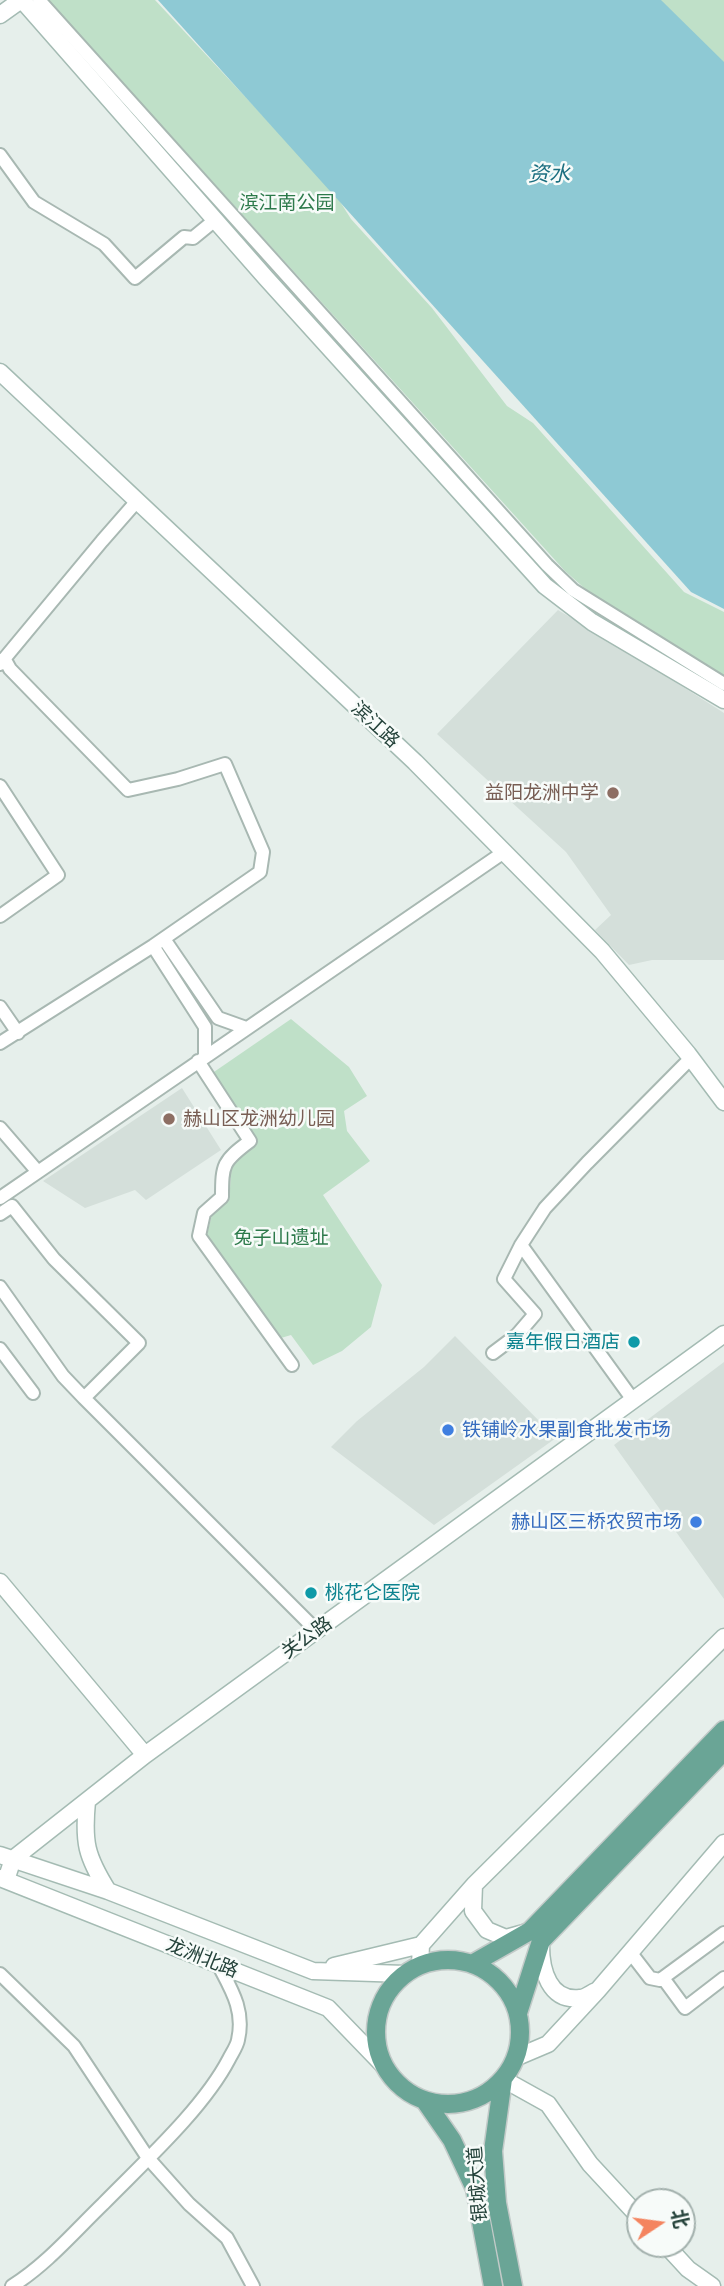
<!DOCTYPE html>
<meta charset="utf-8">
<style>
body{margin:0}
#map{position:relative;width:724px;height:2286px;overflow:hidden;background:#e6efeb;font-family:Figtree,"Noto Sans SC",sans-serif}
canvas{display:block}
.north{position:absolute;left:626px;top:2188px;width:70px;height:70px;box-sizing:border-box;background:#f7fbf9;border:2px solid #a3b1ad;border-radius:50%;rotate:77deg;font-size:19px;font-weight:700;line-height:28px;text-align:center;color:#24423a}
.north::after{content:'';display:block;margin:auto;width:24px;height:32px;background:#f4845f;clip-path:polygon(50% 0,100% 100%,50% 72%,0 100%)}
</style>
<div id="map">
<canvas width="724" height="2286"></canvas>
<div class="north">北</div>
</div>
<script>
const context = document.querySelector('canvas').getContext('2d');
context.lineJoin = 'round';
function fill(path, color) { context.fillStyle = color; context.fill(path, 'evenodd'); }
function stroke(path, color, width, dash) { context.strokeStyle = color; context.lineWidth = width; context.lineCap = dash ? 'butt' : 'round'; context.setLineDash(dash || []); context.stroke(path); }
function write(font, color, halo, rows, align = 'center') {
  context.font = font + ' Figtree,"Noto Sans SC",sans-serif'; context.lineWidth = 5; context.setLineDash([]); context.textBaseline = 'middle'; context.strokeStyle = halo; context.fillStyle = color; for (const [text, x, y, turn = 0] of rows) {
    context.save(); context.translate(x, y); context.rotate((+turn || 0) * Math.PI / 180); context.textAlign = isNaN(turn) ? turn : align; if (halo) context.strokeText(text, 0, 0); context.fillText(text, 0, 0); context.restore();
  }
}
fill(new Path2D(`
 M558,610L630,653L724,713V960H652L629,965L595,930L611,915L566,852L437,734Z
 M182,1088L221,1150L146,1200L135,1190L85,1208L43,1181Z
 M455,1336L556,1438L434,1525L331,1447L357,1421L424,1367Z
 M724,1362V1599L614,1445Z`), '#d4dfda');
fill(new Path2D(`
 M48,0H155L334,192L351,219L432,308L507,406L533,423L684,592L724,612V676L591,594L565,571Z
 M651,0H724V72Z
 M291,1019L349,1067L367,1096L344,1111L347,1131L370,1161L323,1195L382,1285L371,1327L342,1351L313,1365L291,1335L281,1338L207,1235L212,1214L229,1200L232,1164L257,1145L211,1074Z`), '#bfe0c8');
fill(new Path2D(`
 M158,0H661L724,62V609L691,592Z`), '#8ec9d4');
const street = new Path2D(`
 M39,0L547,565L573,590L724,684
 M0,155L34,202L104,244L135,278L184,237L193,238L215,220
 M0,660H5L10,669L128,790L178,779L225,764L263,852L260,872L153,946L0,1043
 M0,664L102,541L137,501
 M0,786L58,875L0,916
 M164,939L218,1018L246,1028
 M153,946L205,1027V1057
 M0,1007L18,1033
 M198,1061L250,1141C223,1161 222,1164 222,1197L204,1213L199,1236L292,1365
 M0,1128L38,1172
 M0,1198L504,852
 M0,1214L12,1206L54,1259L139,1343L84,1398L63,1376L0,1287
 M521,1245L633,1400
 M0,1349L33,1393
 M493,1353L517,1335L535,1314L504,1279L521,1245L545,1208L587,1163L691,1058
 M84,1398L317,1631
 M630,1952L650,1978L660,1980L724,1933
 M0,1974L74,2046L148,2158L189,2204L227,2238L253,2286
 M663,1978L685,2008L724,1978
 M12,2286C46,2265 74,2232 103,2204C143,2163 203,2109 229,2059C232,2053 237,2046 238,2040C245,2010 231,1989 218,1964`);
const secondary = new Path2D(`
 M22,0L266,278L545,586L592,622L724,700
 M0,15L21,0
 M0,372L415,762L602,951L688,1054L724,1102
 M0,1582L145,1755
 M87,1801C83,1842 86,1856 108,1891
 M0,1855L108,1891L313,1971L405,1974
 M0,1878L328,2008L384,2066
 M6,1880L13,1859L145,1755L724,1334
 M474,1885L473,1911L487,1930L506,1938L524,1933
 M541,1946C541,1969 549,2002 580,1998C585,1998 591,1993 596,1991
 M420,1965L421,1945L474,1885L724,1637
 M334,1966L421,1945
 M515,2058L548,2044L598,1990L724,1843
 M503,2079L548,2104L590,2164L640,2218
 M665,2244L688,2269L712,2286`);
const primary = new Path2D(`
 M376 2032a72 72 0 1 1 144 0a72 72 0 1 1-144 0Z
 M472,1964L530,1931L724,1730
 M518,2013L541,1941L724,1751
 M503,2079L493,2151L497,2203L513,2286
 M425,2101L452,2140L475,2189L493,2286`);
stroke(street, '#a8b8b2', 16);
stroke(secondary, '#a4bbb3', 19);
stroke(primary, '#c2cac8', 21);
stroke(street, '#fff', 12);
stroke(secondary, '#fff', 16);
stroke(primary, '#6aa596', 18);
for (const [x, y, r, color] of [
 [613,793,7,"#8d6e63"],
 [169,1119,7,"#8d6e63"],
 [634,1342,7,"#0f9aa8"],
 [448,1430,7,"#3f7fe0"],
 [696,1522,7,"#3f7fe0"],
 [311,1593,7,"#0f9aa8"]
]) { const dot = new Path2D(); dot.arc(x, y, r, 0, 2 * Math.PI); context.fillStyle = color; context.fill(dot); stroke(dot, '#f7fbf9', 2.5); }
write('19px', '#2d7a4b', '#f7fbf9', [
 ["滨江南公园",287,203],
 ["兔子山遗址",281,1238]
]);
write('19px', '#24423a', '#f7fbf9', [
 ["滨江路",375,725,43],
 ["关公路",307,1638,-36],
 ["龙洲北路",202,1958,22],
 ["银城大道",478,2184,-94]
]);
write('19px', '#785e54', '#f7fbf9', [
 ["益阳龙洲中学",599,793],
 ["赫山区龙洲幼儿园",183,1119,"left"]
], 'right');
write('19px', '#0d838f', '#f7fbf9', [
 ["嘉年假日酒店",620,1342],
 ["桃花仑医院",325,1593,"left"]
], 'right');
write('19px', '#366cbe', '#f7fbf9', [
 ["铁铺岭水果副食批发市场",462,1430],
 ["赫山区三桥农贸市场",682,1522,"right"]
], 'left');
write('italic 21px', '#1c6f80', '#f7fbf9', [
 ["资水",549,175]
]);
</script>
